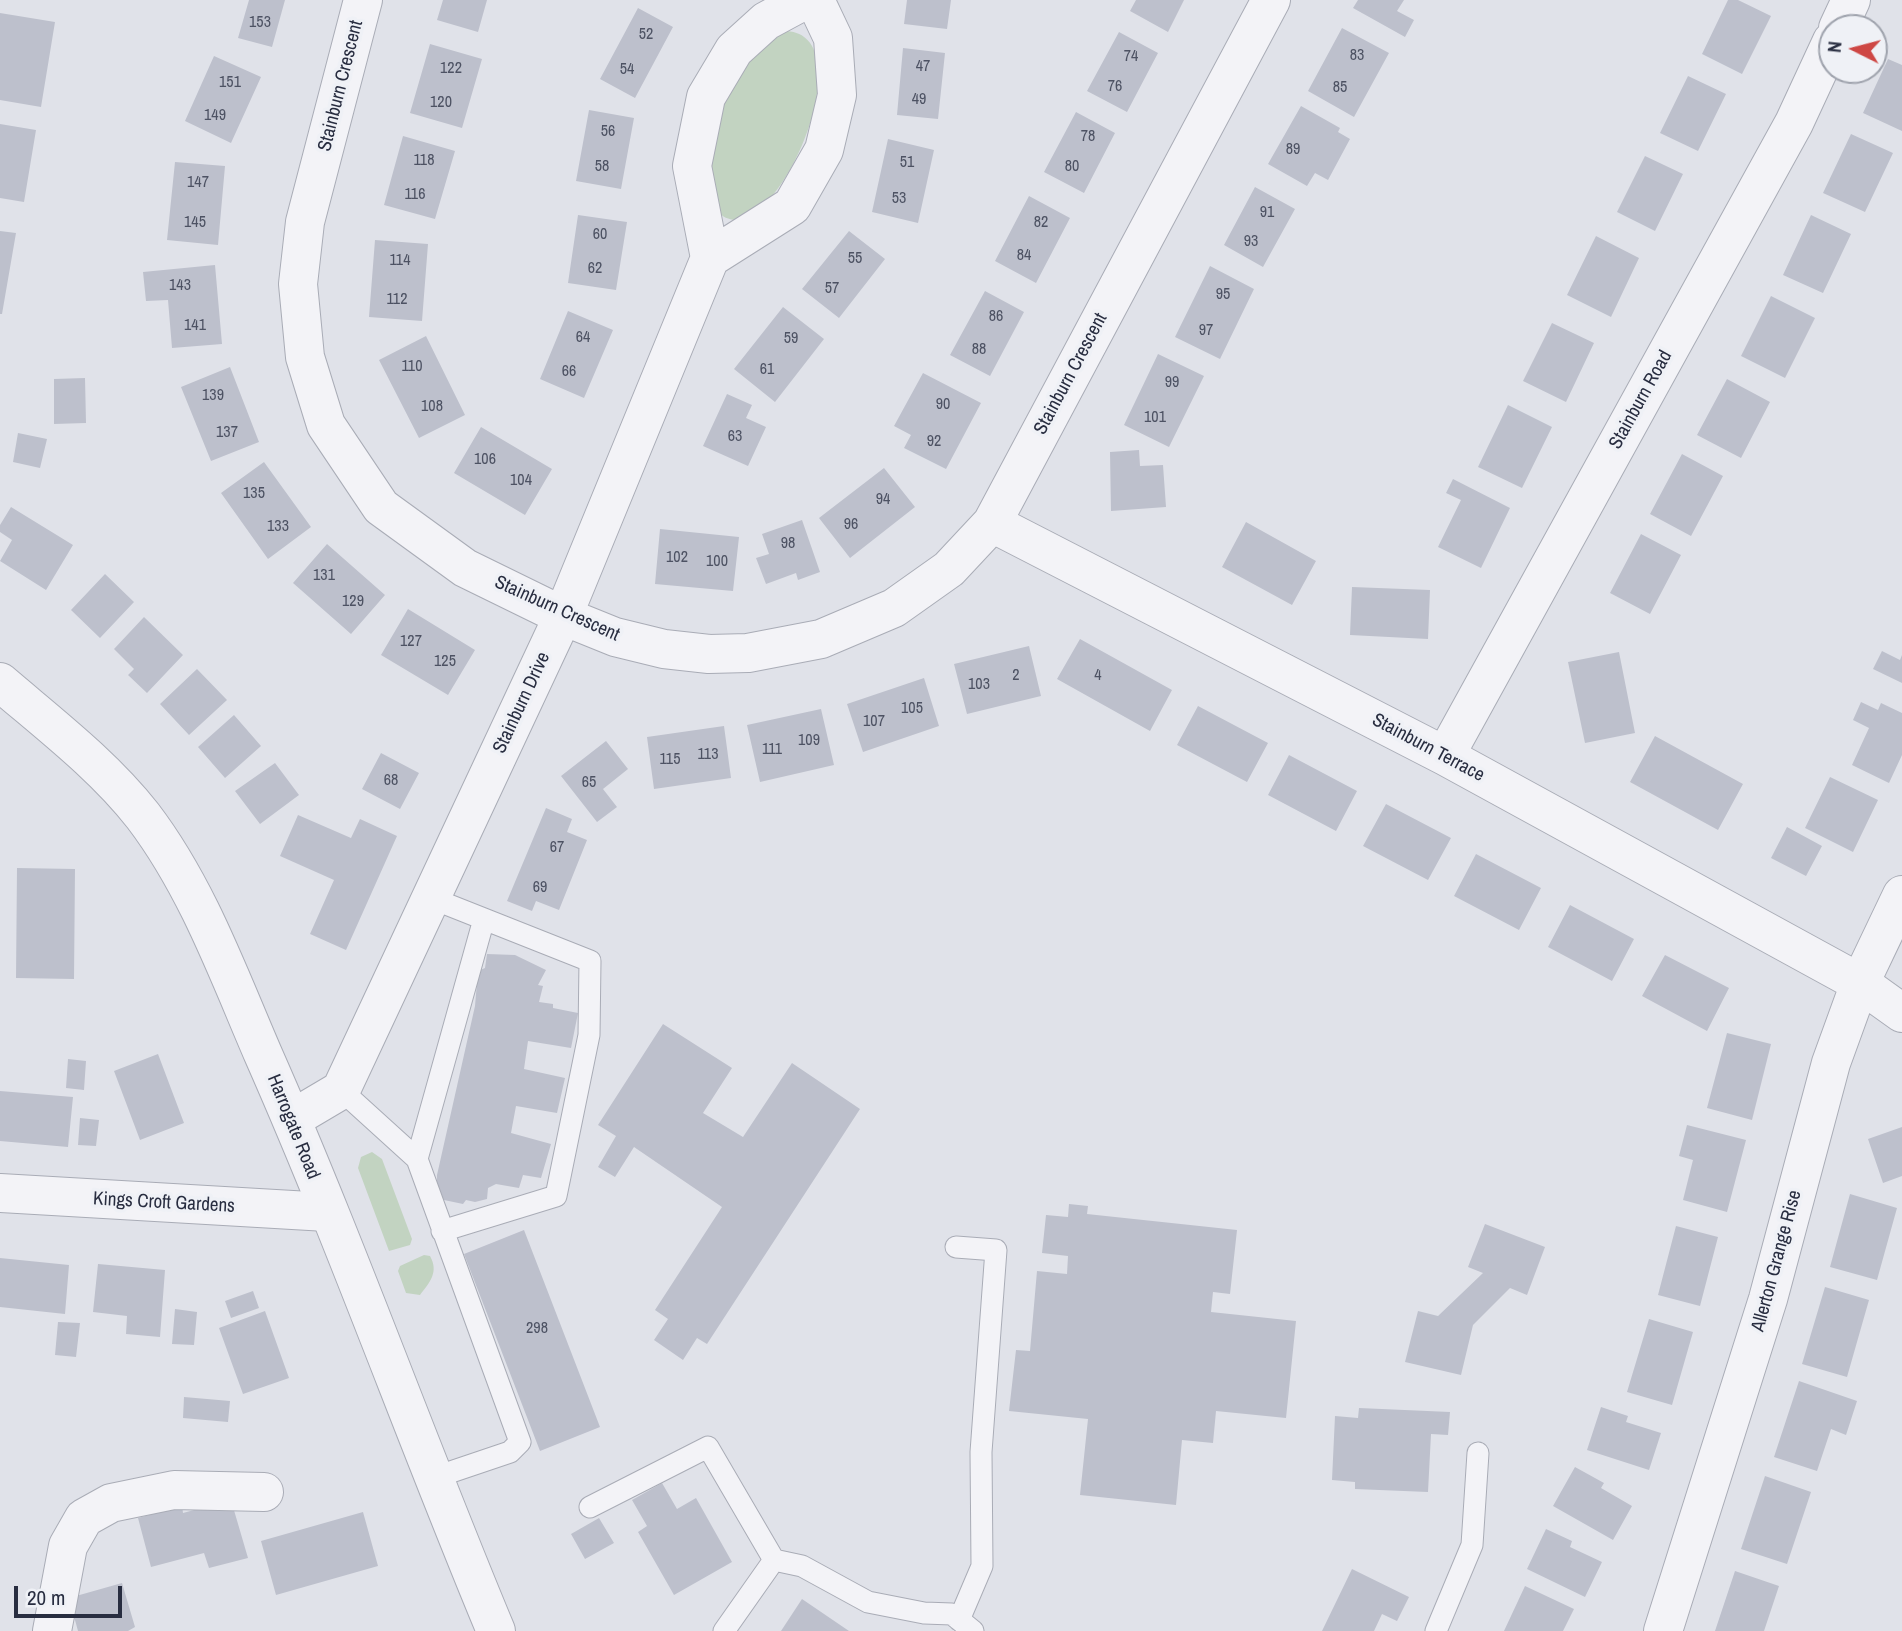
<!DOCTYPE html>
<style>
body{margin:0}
#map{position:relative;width:1902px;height:1631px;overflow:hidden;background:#e0e2e9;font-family:"Archivo Narrow",sans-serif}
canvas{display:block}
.north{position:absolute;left:1818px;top:14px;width:70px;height:70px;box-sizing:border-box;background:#eff1f6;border:2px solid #9fa3ad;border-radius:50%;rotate:276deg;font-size:19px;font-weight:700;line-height:28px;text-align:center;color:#282d40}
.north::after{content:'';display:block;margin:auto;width:24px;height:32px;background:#ce4744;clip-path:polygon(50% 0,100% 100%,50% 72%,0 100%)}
.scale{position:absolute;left:14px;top:1586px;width:108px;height:32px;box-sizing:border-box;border:4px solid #282d40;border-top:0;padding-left:9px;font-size:21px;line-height:24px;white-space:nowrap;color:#282d40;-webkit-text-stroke:5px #eff1f6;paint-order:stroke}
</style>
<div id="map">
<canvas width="1902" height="1631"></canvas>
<div class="north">N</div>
<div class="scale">20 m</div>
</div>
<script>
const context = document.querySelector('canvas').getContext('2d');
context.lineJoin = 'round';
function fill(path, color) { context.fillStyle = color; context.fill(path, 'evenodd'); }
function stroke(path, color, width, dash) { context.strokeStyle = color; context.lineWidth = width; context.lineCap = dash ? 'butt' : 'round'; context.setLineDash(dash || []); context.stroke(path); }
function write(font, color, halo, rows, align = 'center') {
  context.font = font + ' "Archivo Narrow",sans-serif'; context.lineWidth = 7; context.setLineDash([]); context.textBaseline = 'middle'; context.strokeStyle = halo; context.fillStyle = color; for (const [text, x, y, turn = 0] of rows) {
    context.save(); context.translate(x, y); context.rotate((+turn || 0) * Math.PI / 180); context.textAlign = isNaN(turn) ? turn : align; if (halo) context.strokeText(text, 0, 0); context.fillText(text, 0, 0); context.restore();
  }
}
fill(new Path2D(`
 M787,31C870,37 769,267 717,211L710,177L722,103L742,68L763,44Z
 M372,1152L382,1159L412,1239L410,1245L389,1251L358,1168L361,1157Z
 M424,1255L430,1256C439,1272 430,1282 420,1295L406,1293L398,1271L400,1266Z`), '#c2d3c1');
fill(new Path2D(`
 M249,0H285L272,47L238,38Z
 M443,0H487L478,32L437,20Z
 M907,0H951L947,29L904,24Z
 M1136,0H1184L1168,32L1130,11Z
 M1358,0H1404L1397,11L1414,20L1405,37L1353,8Z
 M1728,0H1738L1771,16L1742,74L1702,54Z
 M638,8L673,27L635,98L600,79Z
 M0,13L55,22L41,107L0,100Z
 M1342,28L1389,53L1354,117L1308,91Z
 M1119,32L1158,53L1127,112L1087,91Z
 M430,44L482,59L462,128L410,113Z
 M903,48L945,53L938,119L897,115Z
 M214,56L261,77L231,143L185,121Z
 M1888,59L1902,65V131L1863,113Z
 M1688,76L1726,94L1698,151L1660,133Z
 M1301,106L1340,128L1338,132L1350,139L1328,180L1315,173L1307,186L1268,164Z
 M589,110L634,118L621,189L576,181Z
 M1076,112L1115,133L1084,193L1044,172Z
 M0,124L36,130L24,202L0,198Z
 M1851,134L1893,153L1865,212L1823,193Z
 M403,136L455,151L435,219L384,205Z
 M888,139L934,150L918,223L872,212Z
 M1645,156L1683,174L1655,231L1617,212Z
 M175,162L225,166L218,245L167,240Z
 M1255,187L1295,209L1263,267L1224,245Z
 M1029,196L1070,218L1036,283L995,261Z
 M578,215L627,222L616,290L568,283Z
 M1811,215L1851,234L1823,293L1783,275Z
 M0,231L16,233L2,314H0Z
 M849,231L885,259L839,318L802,289Z
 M1596,236L1639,258L1611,317L1567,295Z
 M375,240L428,244L422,321L369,317Z
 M215,265L222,344L172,348L168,300L146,301L143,272Z
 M1210,266L1254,289L1220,359L1175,337Z
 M985,291L1024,312L990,376L950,355Z
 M1771,296L1815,318L1785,378L1741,356Z
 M783,307L824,339L775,402L734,369Z
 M568,311L613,330L584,398L540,379Z
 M1552,323L1594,343L1566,402L1523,381Z
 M426,336L465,415L419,438L379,360Z
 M1158,354L1204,376L1169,447L1124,425Z
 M230,367L259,442L211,461L181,387Z
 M923,373L981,403L946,469L904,448L911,435L894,426Z
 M85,378L86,423L54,424V379Z
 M1727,379L1770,402L1741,458L1697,435Z
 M727,394L752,405L746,418L766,427L748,466L703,446Z
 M1508,405L1552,427L1522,488L1478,467Z
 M481,427L552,469L525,515L454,473Z
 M18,433L47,439L40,468L13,462Z
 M1139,450L1140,466L1163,465L1166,507L1111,511L1110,452Z
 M1682,454L1723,476L1691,536L1650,514Z
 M264,462L311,527L268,559L221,493Z
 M884,468L915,507L850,558L819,518Z
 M1453,479L1510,508L1481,568L1438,547L1461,500L1446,493Z
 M11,507L73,545L46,590L0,561L12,540L0,532V525Z
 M802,520L820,572L798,580L796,573L766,584L756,558L769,554L762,534Z
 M1246,522L1316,561L1292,605L1222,567Z
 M660,529L739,537L733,591L655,584Z
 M1641,534L1681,555L1650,614L1610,593Z
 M327,544L385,595L351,634L293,583Z
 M105,574L134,602L100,638L71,610Z
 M1352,587L1430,590L1428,639L1350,635Z
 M408,609L475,650L448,695L381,655Z
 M144,617L183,655L147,693L128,675L134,669L114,649Z
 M1080,639L1172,690L1150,731L1057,679Z
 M1029,646L1041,696L967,714L954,664Z
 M1882,651L1900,660L1902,655V683L1873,669Z
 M1619,652L1635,733L1585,743L1568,662Z
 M197,669L227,700L189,735L160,704Z
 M924,678L939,726L863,752L847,704Z
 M1861,702L1878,710L1881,703L1902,713V755L1889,783L1852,765L1869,728L1853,720Z
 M1198,706L1268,743L1247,782L1177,745Z
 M821,709L834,765L760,782L747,725Z
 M234,715L261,746L225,778L198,747Z
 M724,726L731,778L654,789L647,737Z
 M1655,736L1743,784L1718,830L1630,782Z
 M606,741L628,769L603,789L617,807L597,822L561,776Z
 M381,753L419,773L400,809L362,789Z
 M1289,755L1357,791L1336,831L1268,795Z
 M275,763L299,795L260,824L235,791Z
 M1830,777L1878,800L1853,852L1805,828Z
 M1386,804L1451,838L1428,880L1363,846Z
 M546,808L572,819L567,832L587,840L559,910L536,901L532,911L507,901Z
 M298,815L351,838L360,819L397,836L346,950L310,934L334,880L280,856Z
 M1787,827L1822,846L1806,876L1771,858Z
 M1476,854L1541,888L1519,930L1454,896Z
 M17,868L75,869L74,979L16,978Z
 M1570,905L1634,939L1612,981L1548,947Z
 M487,954L515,955L546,970L538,985L543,986L539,1002L553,1004V1008L578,1013L571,1048L528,1041L524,1069L565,1078L557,1113L516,1106L511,1133L551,1144L541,1178L523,1175L519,1188L496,1184L488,1188L487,1199L475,1202L466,1200L463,1204L444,1200L437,1190V1175L475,1006L478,971L485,968Z
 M1665,955L1729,988L1707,1031L1642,996Z
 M663,1024L732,1068L703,1113L743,1137L792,1063L860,1109L707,1344L697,1338L683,1360L654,1340L668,1319L655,1310L722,1207L634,1147L615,1177L598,1167L616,1136L598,1125Z
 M1727,1033L1771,1044L1752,1120L1707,1108Z
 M158,1054L184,1123L140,1140L114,1071Z
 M68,1059L86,1061L84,1090L66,1088Z
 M0,1091L73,1097L68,1147L0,1141Z
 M80,1118L99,1120L96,1146L78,1145Z
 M1687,1125L1746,1140L1727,1212L1683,1200L1693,1160L1679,1156Z
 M1902,1127V1176L1883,1183L1868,1139Z
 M1850,1194L1897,1208L1877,1280L1830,1267Z
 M1069,1204L1088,1206L1087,1214L1237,1230L1230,1294L1213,1292L1211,1312L1296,1321L1286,1418L1216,1411L1213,1443L1182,1440L1176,1505L1080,1495L1088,1419L1009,1411L1016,1350L1030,1351L1037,1271L1067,1274L1068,1256L1042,1253L1046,1215L1068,1217Z
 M1485,1224L1545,1247L1527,1295L1510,1288L1473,1325L1461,1375L1405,1362L1418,1311L1438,1316L1483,1273L1468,1267Z
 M1676,1226L1718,1237L1700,1306L1658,1295Z
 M524,1230L600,1427L540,1451L464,1254Z
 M0,1258L69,1265L65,1314L0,1307Z
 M98,1264L165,1270L160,1337L126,1334L127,1316L93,1312Z
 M1825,1287L1869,1300L1847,1377L1802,1364Z
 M253,1291L259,1308L231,1318L225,1301Z
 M175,1309L197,1312L194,1345L172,1344Z
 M265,1311L289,1378L243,1394L219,1328Z
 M1649,1319L1693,1332L1672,1405L1627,1392Z
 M58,1322L80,1323L76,1357L55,1355Z
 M1799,1381L1857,1401L1846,1435L1831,1429L1817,1471L1774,1457Z
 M184,1397L230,1401L228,1422L183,1418Z
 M1601,1407L1628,1416L1626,1422L1661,1433L1649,1470L1587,1450Z
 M1359,1408L1450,1412L1448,1435L1431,1434L1428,1492L1355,1489V1482L1332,1480L1335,1416L1358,1418Z
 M1575,1467L1604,1483L1601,1488L1632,1506L1613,1540L1553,1506Z
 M1765,1476L1811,1492L1787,1564L1741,1549Z
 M662,1483L677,1509L696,1498L732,1562L674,1595L638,1532L647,1526L632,1500Z
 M231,1500L248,1558L209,1568L204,1553L151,1567L138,1518L182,1506L183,1513Z
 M363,1512L378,1566L276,1595L261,1541Z
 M599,1518L614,1543L585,1559L571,1534Z
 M1546,1529L1572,1541L1570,1547L1602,1562L1585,1597L1527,1569Z
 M1352,1569L1409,1597L1397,1621L1382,1614L1374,1631H1322Z
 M1735,1571L1779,1586L1764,1631H1715Z
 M122,1583L135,1627L128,1631H78L69,1598Z
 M1525,1586L1574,1609L1563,1631H1504Z
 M802,1599L849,1631H781Z`), '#bdc0cc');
const service = new Path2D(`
 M431,898L590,961L589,1035L556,1196L442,1231
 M341,1090L417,1159
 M956,1247L996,1250L981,1452L982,1566L959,1620
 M433,1478L510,1452L520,1442L417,1159L484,919
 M590,1507L708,1447L774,1560
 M724,1631L774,1560L802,1566L868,1602L924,1613L952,1614L973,1631
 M1436,1631L1472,1545L1478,1453`);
const minor = new Path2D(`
 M363,0L305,222L298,284L305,357L326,425L381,507L465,568L563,616L615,637L664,649L709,654L748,653L821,639L894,608L949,569L992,523L1271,0
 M1838,28L1851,0
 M710,258L792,206L824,150L837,95L833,38L815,0
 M992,523L1445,756L1860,983L1902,1013
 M1445,756L1794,123L1832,41
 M292,1119L341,1090L563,616L710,258L692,166L706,97L734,50L766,21L805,0
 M0,1193L327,1212
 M52,1631L68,1546L84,1518L111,1503L174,1490L264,1492
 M1663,1631L1768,1299L1831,1063L1860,983L1902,895`);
const tertiary = new Path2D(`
 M0,682C49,724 103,765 143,816C197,887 228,973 263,1054C347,1244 416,1440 496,1631`);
stroke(service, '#a9acb6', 23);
stroke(minor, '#a9acb6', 40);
stroke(tertiary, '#a9acb6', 40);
stroke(service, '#f3f3f7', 21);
stroke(minor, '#f3f3f7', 38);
stroke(tertiary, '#f3f3f7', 38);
write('16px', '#4d5263', null, [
 ["153",260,23],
 ["52",646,35],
 ["83",1357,56],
 ["74",1131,57],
 ["47",923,67],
 ["122",451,69],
 ["54",627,70],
 ["151",230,83],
 ["76",1115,87],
 ["85",1340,88],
 ["49",919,100],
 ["120",441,103],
 ["149",215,116],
 ["56",608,132],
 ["78",1088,137],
 ["89",1293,150],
 ["118",424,161],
 ["51",907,163],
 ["58",602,167],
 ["80",1072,167],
 ["147",198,183],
 ["116",415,195],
 ["53",899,199],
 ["91",1267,213],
 ["145",195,223],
 ["82",1041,223],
 ["60",600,235],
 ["93",1251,242],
 ["84",1024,256],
 ["55",855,259],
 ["114",400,261],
 ["62",595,269],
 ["143",180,286],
 ["57",832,289],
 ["95",1223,295],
 ["112",397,300],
 ["86",996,317],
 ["141",195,326],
 ["97",1206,331],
 ["64",583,338],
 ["59",791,339],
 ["88",979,350],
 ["110",412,367],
 ["61",767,370],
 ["66",569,372],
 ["99",1172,383],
 ["139",213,396],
 ["90",943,405],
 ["108",432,407],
 ["101",1155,418],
 ["137",227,433],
 ["63",735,437],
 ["92",934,442],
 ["106",485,460],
 ["104",521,481],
 ["135",254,494],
 ["94",883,500],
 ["96",851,525],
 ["133",278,527],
 ["98",788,544],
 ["102",677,558],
 ["100",717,562],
 ["131",324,576],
 ["129",353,602],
 ["127",411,642],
 ["125",445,662],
 ["2",1016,676],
 ["4",1098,676],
 ["103",979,685],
 ["105",912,709],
 ["107",874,722],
 ["109",809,741],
 ["111",772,750],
 ["113",708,755],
 ["115",670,760],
 ["68",391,781],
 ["65",589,783],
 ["67",557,848],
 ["69",540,888],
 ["298",537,1329]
]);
write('19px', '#282d40', '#eff1f6', [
 ["Stainburn Crescent",341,86,-76],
 ["Stainburn Crescent",1071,374,-62],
 ["Stainburn Road",1641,400,-61],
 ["Stainburn Crescent",557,609,24],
 ["Stainburn Drive",522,703,-65],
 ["Stainburn Terrace",1428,748,28],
 ["Harrogate Road",293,1127,68],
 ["Kings Croft Gardens",164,1203,3],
 ["Allerton Grange Rise",1777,1261,-75]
]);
</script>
